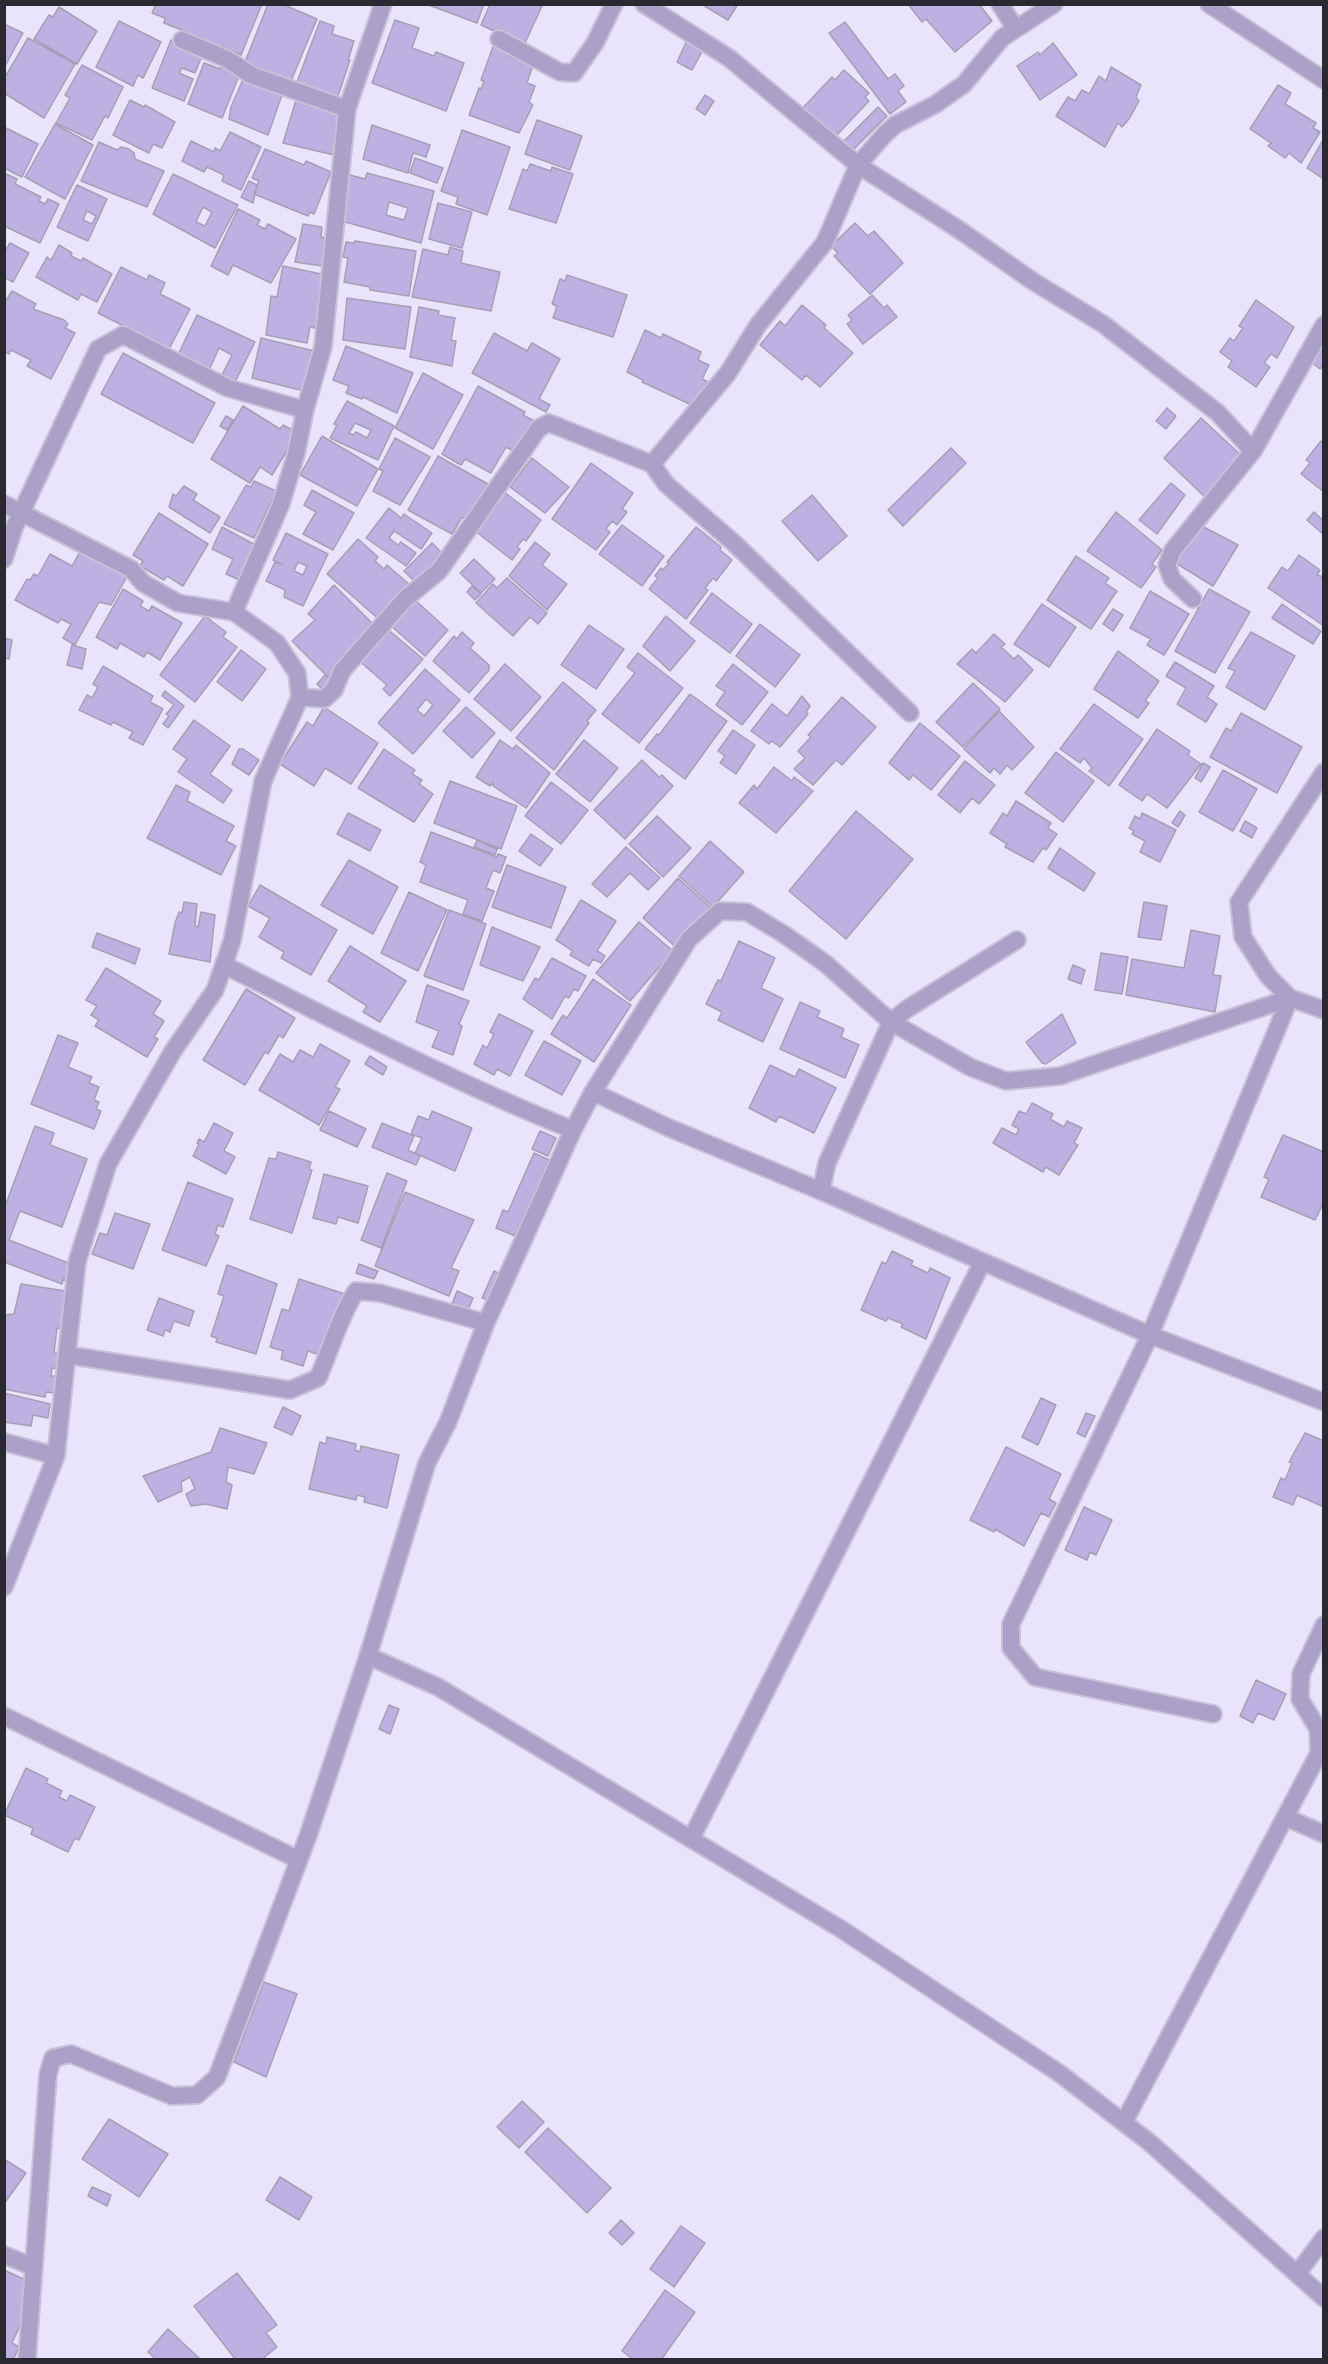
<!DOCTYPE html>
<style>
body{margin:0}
#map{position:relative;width:1328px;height:2364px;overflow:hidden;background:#e9e3fc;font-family:Bitter,serif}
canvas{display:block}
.frame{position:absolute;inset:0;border:6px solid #2a2831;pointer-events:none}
</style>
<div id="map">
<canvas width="1328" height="2364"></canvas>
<div class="frame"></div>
</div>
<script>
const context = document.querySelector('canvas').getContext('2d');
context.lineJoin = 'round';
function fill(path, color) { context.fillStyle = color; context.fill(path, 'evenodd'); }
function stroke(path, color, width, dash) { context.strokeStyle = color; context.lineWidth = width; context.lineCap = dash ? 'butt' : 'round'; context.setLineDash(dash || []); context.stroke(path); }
const building = new Path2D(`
 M156,4H262L241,55L221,46L219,52L202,46L204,39L164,23L165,18L152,13Z
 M268,4H282L317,19L288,88L259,76L262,69L245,62Z
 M426,4H484L477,23Z
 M490,4H543L524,45L481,25Z
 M701,4H738L728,20Z
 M908,4H979L992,21L955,52L926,19L922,22Z
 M59,7L97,31L77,64L34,39L49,15L53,17Z
 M395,20L419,28L412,48L434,56L436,52L464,63L446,111L372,83Z
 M119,21L161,42L143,78L138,75L133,86L96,67Z
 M320,21L334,26L332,34L354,41L348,60H350L335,105L294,90Z
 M845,22L888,79L895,74L904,86L898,91L906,102L890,114L829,33Z
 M4,24L23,33L4,68Z
 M28,38L75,64L44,118L4,93V79Z
 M688,38L703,50L692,70L677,62Z
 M171,40L202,56L195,73L182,68L179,73L193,79L184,101L152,88Z
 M1053,43L1077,75L1040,100L1017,66L1038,52L1040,55Z
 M494,44L511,50L509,56L533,65L527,83L535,86L529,102L533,105L519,133L469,115L479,88L481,89L484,81L481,80Z
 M204,63L220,69L222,63L241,71L222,118L188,104Z
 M82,65L123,87L108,118L105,116L92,140L56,123L70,98L65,95Z
 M1111,67L1141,85L1136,97L1139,101L1129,119L1122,127L1118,123L1105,147L1056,116L1068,97L1075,101L1082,90L1089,94L1099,76L1106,81Z
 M844,70L869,93L865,97L869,101L835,137L799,112L832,77L835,80Z
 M244,77L282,95L268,135L229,119L231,107Z
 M1278,85L1291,93L1285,104L1316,123L1313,128L1320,132L1301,163L1289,153L1285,158L1268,146L1271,143L1250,129Z
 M705,95L714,101L705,115L696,109Z
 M130,100L144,107L145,105L175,122L162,148L153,144L149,153L113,135Z
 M296,100L340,108L337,124L339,131L334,155L283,143Z
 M878,107L887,116L851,152L842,143Z
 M537,120L582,136L570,170L525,154Z
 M55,124L93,145L65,199L25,177Z
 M372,125L430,145L426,157L413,153L408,173L363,159Z
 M4,127L38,144L22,177L4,168Z
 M462,130L510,147L487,215L456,204L458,197L441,191Z
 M230,132L261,147L241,190L222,181L224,175L207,167L204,172L182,161L191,141L214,152L215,148L220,151Z
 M1324,138V175L1322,178L1307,168Z
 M99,142L117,150L121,147L129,149L134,153L135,159L164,171L147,207L81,181Z
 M265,149L304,165L306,161L331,172L314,214L310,212L308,216L254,194L259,181L252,178Z
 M415,158L443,168L437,183L410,173Z
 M530,164L551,171L552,167L573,174L556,223L509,209L523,169L527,171Z
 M4,173L17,179L15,184L41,197L39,201L45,204L48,199L59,204L40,243L4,226Z
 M367,173L434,191L421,243L338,220L350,175L365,179ZM389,202L408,208L404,220L386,215Z
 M173,174L238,205L215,248L153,214ZM203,207L212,212L205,226L196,222Z
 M249,181L257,185L253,203L241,197Z
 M77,185L107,199L88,241L57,227ZM87,211L96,216L92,224L83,220Z
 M438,203L472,212L462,248L429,239Z
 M238,209L260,220L257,225L265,229L268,224L296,239L271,283L233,265L228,275L211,266Z
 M855,223L868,236L874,231L903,263L870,294L834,256L838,253L831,246Z
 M303,224L322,227L321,237L325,238L322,266L295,262Z
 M355,241L416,251L409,296L370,290V287L344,282L348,258L343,257L346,242L354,243Z
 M10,243L29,253L13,282L4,277V253Z
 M59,245L72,253L71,256L81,261L83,258L112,274L97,302L81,294L78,300L36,277L47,257L51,260Z
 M450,247L463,251L461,263L500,272L491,311L412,297L423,249L448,255Z
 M283,266L326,275L315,328L310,327L307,343L266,335L271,296L277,297Z
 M121,267L147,280L149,275L165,283L160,294L190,309L169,349L98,313Z
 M567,275L627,295L613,337L553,318L557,306L552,304L560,279L565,281Z
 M12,291L36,304L33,309L64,320L68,324L65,328L75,333L51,379L27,366L31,360L11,350L9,354L4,351V304Z
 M872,295L884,308L887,305L897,317L863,344L847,324L852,320L848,315Z
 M347,298L411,307L405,349L343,340Z
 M1256,300L1294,327L1277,358L1271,354L1264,363L1270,367L1256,387L1228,367L1232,361L1220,352L1230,338L1234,341L1243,328L1239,326Z
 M802,305L826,325L824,328L853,353L820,387L806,375L802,380L760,345L780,321L785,326Z
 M419,307L439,311L438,315L455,318L451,340L456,341L452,366L410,357Z
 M197,315L255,342L235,382L222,375L232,355L219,348L209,370L178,355Z
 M645,330L661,338L663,334L701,352L698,360L709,365L702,379L708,382L696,407L642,382L643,380L627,372Z
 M494,333L527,351L532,343L560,359L539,399L550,405L546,412L472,373Z
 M261,338L314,351L304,391L252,378Z
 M1324,344V364L1320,369L1311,362Z
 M346,346L413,373L397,413L363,397L362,399L346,393L349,386L333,380Z
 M123,353L215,403L193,443L101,394Z
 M423,373L463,395L433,449L395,428Z
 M478,386L525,412L523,415L534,421L517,453L506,447L491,473L465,459L461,465L442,454Z
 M347,401L394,426L378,460L330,438L337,425L334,424ZM355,423L371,430L367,438L356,432L353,435L349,433Z
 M243,406L280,429L283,425L298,433L272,475L260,467L250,483L211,459Z
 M1167,408L1176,416L1166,429L1156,421Z
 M226,416L233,420L227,430L220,426Z
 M1201,418L1243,457L1207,499L1164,458Z
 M322,436L378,469L357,506L300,475Z
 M395,438L430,457L400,505L373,491L383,471L379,469Z
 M1321,441L1324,443V492L1301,474L1310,463L1306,460Z
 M951,448L966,463L903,526L888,510Z
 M438,456L488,484L468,520L462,517L452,534L408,510Z
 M532,458L569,487L545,513L510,487Z
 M591,463L633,493L622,509L627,512L617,525L612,521L606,529L610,532L596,550L552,519Z
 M254,481L276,491L254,538L224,524L246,485L251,487Z
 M1171,483L1185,495L1157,534L1139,520Z
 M184,486L197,494L193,500L220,517L210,533L169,507L173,494L176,496Z
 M312,490L354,513L333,550L303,534L316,512L304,505Z
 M504,492L541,520L526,541L523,539L517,547L520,549L512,560L474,530Z
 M812,495L847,536L818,561L782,521Z
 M389,508L401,518L404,514L432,533L421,549L394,531L389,538L398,545L401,542L416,553L406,566L366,538Z
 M1116,512L1162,550L1152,564L1156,567L1141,588L1087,551Z
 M1314,512L1324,521V535L1307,520Z
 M159,513L208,544L183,586L167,576L164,580L140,566L143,561L133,555Z
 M1198,524L1238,545L1213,586L1174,562Z
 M622,525L664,556L642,586L599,554Z
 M222,527L259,547L244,582L226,574L233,559L212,549Z
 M696,527L721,547L720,550L732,560L716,581L713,578L705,588L708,590L686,619L649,589L658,578L655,576L661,568L663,570L669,563L667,562Z
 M286,533L328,554L303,606L284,597L285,590L266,581L275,562L283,565L273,560ZM298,562L307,566L303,575L294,571Z
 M358,539L378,557L375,561L384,569L387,565L411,586L381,621L327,574Z
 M535,542L550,554L542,565L567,584L547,610L509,576Z
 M432,543L446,557L418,585L404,571Z
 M82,548L129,573L111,605L99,602L75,645L63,638L71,624L61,619L58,623L15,600L27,579L30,580L34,574L38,576L50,554L72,566Z
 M1299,555L1320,570L1317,575L1324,577V626L1268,588L1282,567L1288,571Z
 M1076,556L1109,578L1105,583L1117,591L1091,629L1047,600Z
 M474,559L495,579L481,593L460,573Z
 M507,578L547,613L538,624L530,617L513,636L476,603L493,584L497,588Z
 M334,585L375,626L328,677L292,641L315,620L308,614Z
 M472,586L481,594L475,600L467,592Z
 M123,589L143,601L140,606L149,611L152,606L182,623L160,660L147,652L144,657L120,643L117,649L96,637Z
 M1209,589L1250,612L1215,673L1175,651Z
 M1150,591L1189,614L1164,655L1147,645L1151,639L1130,628Z
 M712,593L752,624L730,653L690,623Z
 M415,600L448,630L425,656L389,624Z
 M1042,604L1076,627L1049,667L1014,644Z
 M1282,604L1321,631L1313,644L1272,618Z
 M1113,609L1123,615L1113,631L1103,624Z
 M205,616L226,632L223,637L237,647L195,702L160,675Z
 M666,616L695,641L670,671L643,646Z
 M760,624L800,655L775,687L736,656Z
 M589,625L624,649L596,689L561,665Z
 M385,627L423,659L390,696L383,689L387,685L357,659Z
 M462,632L474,643L470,648L489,665V670L469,693L433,661L454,636L457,639Z
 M1251,632L1295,656L1265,710L1226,687L1235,671L1228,668Z
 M994,634L1005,644L1001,647L1014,659L1018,655L1033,670L1005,702L957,664L972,649L976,653Z
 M4,638L12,640L9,659L4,658Z
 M72,645L86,649L82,669L67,665Z
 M241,650L266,669L242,701L217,682Z
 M1118,651L1159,681L1145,701L1149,703L1138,718L1094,689Z
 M638,653L683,688L639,743L602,714L635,673L627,667Z
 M1175,662L1214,686L1207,697L1217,704L1206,722L1177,704L1186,688L1166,676Z
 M505,664L541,697L511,731L474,699Z
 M733,664L768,692L742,725L716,705L725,692L716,686Z
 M103,666L153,696L150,702L163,709L143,745L129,738L133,732L113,722L111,725L79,710L87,695L92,698L98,687L93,684Z
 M425,669L460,700L413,754L378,723ZM426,699L433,705L424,716L417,710Z
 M325,675L331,680L322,689L317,684Z
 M563,682L596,710L587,721L589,723L554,770L516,738Z
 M973,683L1000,709L963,747L936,722Z
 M165,691L184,706L168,728L163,724L169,716L166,714L174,705L162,696Z
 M690,694L727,721L685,779L645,749L657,734L659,735Z
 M802,696L810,706L806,712L808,714L780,747L772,741L769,744L751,731L772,704L787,716Z
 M842,697L876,727L842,765L836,760L813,785L794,769L805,758L798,751L811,737L808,735Z
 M1094,704L1143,739L1109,786L1089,771L1092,768L1084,758L1080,763L1060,749Z
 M324,707L378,743L351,784L325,768L314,786L280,764L307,722L313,726Z
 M466,707L495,733L472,758L443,731Z
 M999,711L1034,747L1012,770L1007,765L1000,774L994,768L990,773L964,749Z
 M1241,713L1302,747L1277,793L1210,757L1226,728L1231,731Z
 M194,720L230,746L210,774L232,790L223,803L178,772L187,759L173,749Z
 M920,723L960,756L931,790L913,775L909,780L889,763Z
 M1157,729L1190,751L1188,755L1201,764L1167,808L1147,794L1142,801L1119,785Z
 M733,730L755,745L736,774L720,763L725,756L718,751Z
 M500,740L513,749L516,745L550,773L526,808L493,786V782L490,786L476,777Z
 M584,740L618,768L590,802L556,774Z
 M239,749H243L259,760L249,775L232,764Z
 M384,749L415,770L412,774L422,780L419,784L433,794L414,822L358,788Z
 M1056,752L1094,781L1063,822L1025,793Z
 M642,760L659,777L662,775L673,786L625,839L594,810Z
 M965,761L995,785L979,804L972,798L960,813L938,795Z
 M1203,763L1210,767L1201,782L1195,778Z
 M774,767L792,781L794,777L813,791L776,833L739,803L754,785L757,789Z
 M1223,770L1257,789L1233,831L1199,812Z
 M450,781L517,806L501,849L434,823Z
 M551,782L588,810L561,844L525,816Z
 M176,785L190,792L187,801L234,826L226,841L236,846L221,875L147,838Z
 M1016,801L1051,823L1048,828L1057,834L1046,850L1043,848L1033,862L1005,847L1007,844L990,833L1003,813L1007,816Z
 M856,811L913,859L846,939L789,891Z
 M1180,811L1185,815L1178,827L1172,823Z
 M348,813L381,830L370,851L337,834Z
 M1142,813L1176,830L1160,862L1140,852L1145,841L1132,834L1134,831L1129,828L1135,816L1140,819Z
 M657,816L691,848L663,877L629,844Z
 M1245,821L1257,828L1252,838L1240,831Z
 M431,832L497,857L498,854L506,857L500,873L493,870L486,888L494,891L482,921L463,914L468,900L420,882L426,865L420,862Z
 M531,834L553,849L540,866L519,851Z
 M477,840L497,849L495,855L474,847Z
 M710,841L744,872L713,907L679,876Z
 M626,847L660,878L648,890L630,873L607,897L592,884Z
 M1060,848L1095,873L1084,891L1048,868Z
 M349,860L398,887L373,934L321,905Z
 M507,865L566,887L551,928L492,907Z
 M678,878L711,908L677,948L643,918Z
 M260,885L337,930L311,975L281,958L284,952L259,937L270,918L248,906Z
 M409,892L447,910L418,971L381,953Z
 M581,900L616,921L597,951L605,956L601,963L593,959L589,966L570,955L573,951L556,940Z
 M184,902L197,904L195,926L198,927L201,912L215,915L210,962L169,954L175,923L179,912L182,913Z
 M1144,902L1167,906L1161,940L1138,937Z
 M449,910L486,924L463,990L424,976Z
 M639,922L673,951L630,1001L596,973Z
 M492,927L540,947L523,981L480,965Z
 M1191,930L1220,936L1213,975L1221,976L1215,1012L1126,995L1132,959L1184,968Z
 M97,933L140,949L135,964L92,947Z
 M739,941L775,958L761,988L783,999L763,1042L718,1020L722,1012L706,1004L718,980L721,981Z
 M350,946L406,981L380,1022L363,1012L367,1006L328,981Z
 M1101,953L1128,957L1122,994L1095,990Z
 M552,958L586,976L578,991L574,989L569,998L565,996L552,1019L523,999L535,978L539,980Z
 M1073,965L1085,970L1081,984L1068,979Z
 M106,968L161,1001L153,1014L164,1021L154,1037L158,1039L147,1057L95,1026L99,1020L91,1015L97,1006L86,1000Z
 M593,979L631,1005L594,1062L551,1034L563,1015L567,1018Z
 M427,985L469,1001L459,1024L462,1026L453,1055L432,1047L439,1031L416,1022Z
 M246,989L295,1018L283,1038L279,1035L268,1054L265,1052L245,1085L203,1060Z
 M800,1002L820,1011L817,1017L844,1029L841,1037L859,1045L845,1078L780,1049Z
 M499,1014L533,1031L510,1076L497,1069L494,1075L474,1064L483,1045L487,1048L494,1034L490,1032Z
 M1062,1014L1076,1043L1046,1064L1042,1063L1026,1042Z
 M58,1035L78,1043L68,1067L92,1077L89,1083L99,1087L94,1100L99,1102L96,1109L101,1111L94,1129L31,1104Z
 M544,1041L581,1061L562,1095L525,1075Z
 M320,1044L350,1061L335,1087L340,1089L319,1125L259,1090L280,1054L293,1062L300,1050L313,1057Z
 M370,1056L387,1067L383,1075L365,1064Z
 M770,1065L795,1077L799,1069L836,1088L814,1133L779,1116L776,1122L749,1108Z
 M1032,1103L1053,1114L1050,1119L1064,1127L1067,1121L1082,1128L1074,1143L1078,1145L1059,1175L1046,1167L1043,1172L993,1143L1002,1128L1016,1135L1019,1129L1012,1125L1019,1111L1026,1114Z
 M329,1111L366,1129L357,1147L320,1130Z
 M432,1111L472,1128L455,1171L415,1153L422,1138L411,1134L418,1116L429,1120Z
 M214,1123L233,1133L224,1151L235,1157L226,1174L193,1156L199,1144L197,1143L199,1139L204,1142Z
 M382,1123L414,1136L408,1150L420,1156L416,1165L372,1147Z
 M35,1126L54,1133L50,1145L87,1159L62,1227L20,1211L9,1240L71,1264L70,1282L63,1279L62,1284L4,1262V1209Z
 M540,1131L556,1138L548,1156L532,1149Z
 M1283,1135L1324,1152V1202L1315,1220L1261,1197L1269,1179L1264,1177Z
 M278,1152L311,1162L309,1169L312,1170L292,1233L250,1219L269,1158L276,1159Z
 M534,1153L549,1160L515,1236L496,1228L503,1210L508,1212Z
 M387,1173L407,1181L381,1248L361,1240Z
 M324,1174L368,1186L358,1223L338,1217L336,1224L313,1218Z
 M188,1182L233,1199L223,1227L218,1225L215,1234L219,1236L206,1266L162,1250Z
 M405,1192L474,1220L451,1268L459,1271L449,1296L375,1266Z
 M115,1213L150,1224L133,1269L92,1254L100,1233L107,1235Z
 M892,1251L913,1261L911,1265L928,1273L930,1268L950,1278L926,1339L901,1327L903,1324L888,1318L886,1321L861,1310L882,1262L886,1264Z
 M359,1264L378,1271L374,1279L356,1273Z
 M227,1265L277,1284L256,1354L216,1342L217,1338L211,1336L224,1296L218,1294Z
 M494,1271L502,1275L491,1301L482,1298Z
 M299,1279L345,1294L327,1348L320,1355L308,1351L303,1366L281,1359L283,1351L270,1347L282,1309L289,1311Z
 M21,1284L72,1292L67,1329L57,1328L54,1353L61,1354L59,1369L52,1368L51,1376H58L55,1393L46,1392L45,1397L4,1389V1315L14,1314Z
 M457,1291L473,1298L468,1310L452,1304Z
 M159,1298L194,1311L189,1326L174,1321L170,1332L165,1330L163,1336L147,1330Z
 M4,1393L50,1404L48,1418L33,1415L31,1426L4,1422Z
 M1041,1398L1056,1405L1038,1445L1022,1437Z
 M283,1407L301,1416L292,1435L274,1427Z
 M1086,1413L1095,1416L1085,1437L1077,1433Z
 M220,1428L267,1443L254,1474L228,1467L226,1482L232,1485L227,1509L206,1504L191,1506L186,1494L195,1489L190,1477L181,1482L182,1491L158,1502L143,1476L211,1452Z
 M1305,1433L1324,1441V1507L1297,1495L1293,1505L1273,1497L1281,1478L1285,1480L1292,1463L1289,1462Z
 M327,1437L356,1444L355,1450L360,1452L361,1446L399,1455L387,1508L364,1502L365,1497L357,1495L356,1500L309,1489L320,1442L326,1444Z
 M1006,1447L1061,1474L1049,1499L1056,1503L1049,1517L1041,1513L1024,1546L995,1529L994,1532L970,1520Z
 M1084,1507L1112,1520L1096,1555L1090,1552L1087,1560L1065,1550Z
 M1256,1680L1286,1694L1274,1720L1258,1713L1253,1723L1240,1716Z
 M389,1705L399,1709L390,1734L379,1729Z
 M26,1768L48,1779L46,1783L62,1791L59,1797L67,1801L70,1795L95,1807L79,1840L75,1838L68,1852L31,1834L33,1828L4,1815Z
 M264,1982L297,1994L266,2077L234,2062Z
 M522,2101L544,2122L519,2148L497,2127Z
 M109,2119L168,2154L139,2197L82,2159Z
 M548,2128L611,2188L587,2213L525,2152Z
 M4,2159L26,2173L4,2204Z
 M280,2177L312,2197L299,2220L266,2200Z
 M92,2187L111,2195L107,2206L88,2196Z
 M621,2220L634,2233L622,2245L609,2233Z
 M681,2226L705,2243L674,2287L650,2269Z
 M4,2270L32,2283L23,2304L29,2306L12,2343L19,2347L14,2358L17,2360H5Z
 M237,2273L277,2325L266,2333L277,2347L261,2360H236L194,2306Z
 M665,2290L695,2312L661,2360H634L622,2351Z
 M168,2329L201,2360H157L148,2352Z`);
fill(building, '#bdb1e2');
stroke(building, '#a59fb6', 1.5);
const service = new Path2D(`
 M1000,4L1015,28
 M891,1022L907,1009L1017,940`);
const minor = new Path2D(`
 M644,4L729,58L858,165L958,229L1034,282L1103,324L1218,413L1253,451
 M1209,4L1324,80
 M499,39L560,72L574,73L595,43L614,4
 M182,40L227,59L251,75L347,109
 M4,504L131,569L143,583L178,603L234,612L277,643L297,673L300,697L263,781L232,941L215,990L173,1051L108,1164L77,1262L56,1456L4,1587
 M4,559L14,528L98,349L123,335L228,388L305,410L323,347L347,109L383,4
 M1193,599L1172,579L1167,565L1173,550L1253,451L1324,325
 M234,612L281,504L296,454L305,410
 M300,697L324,699L334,690L342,671L405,599L439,571L539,428L549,423L652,464
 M910,713L734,543L666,484L652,464L728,373L758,325L825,242L858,165L885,134L895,125L936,104L964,84L1002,38L1054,4
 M1324,772L1239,902L1243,937L1268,976L1290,998L1324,1010
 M224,965C339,1023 454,1082 573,1130
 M593,1092L667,1127L821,1191L827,1163L891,1022L970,1067L1006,1081L1060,1076L1290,998
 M821,1191L1150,1335L1324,1402
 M68,1355L290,1390L318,1378C331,1349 339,1318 356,1291L380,1293L486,1323
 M4,1442L56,1456
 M368,1656L438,1687L841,1929L1059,2073L1149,2142L1324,2298
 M1213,1714L1035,1677L1011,1648V1624L1150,1335L1290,998
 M4,1716L299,1860
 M1285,1817L1324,1834
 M691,1839L982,1263
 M1124,2122L1319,1753L1318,1729L1300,1699L1301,1674L1324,1625
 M4,2255L34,2267
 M1297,2274L1324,2238
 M27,2360L48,2074L53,2058L71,2054L172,2096L197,2095L217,2077L308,1836L368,1656L427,1463L448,1422L486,1323L573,1130L593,1092L689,939L720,911L747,912L785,935L826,964L891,1022`);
stroke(service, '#c7c1d7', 20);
stroke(minor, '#c7c1d7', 20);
stroke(service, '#aaa0c8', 16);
stroke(minor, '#aaa0c8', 16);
</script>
